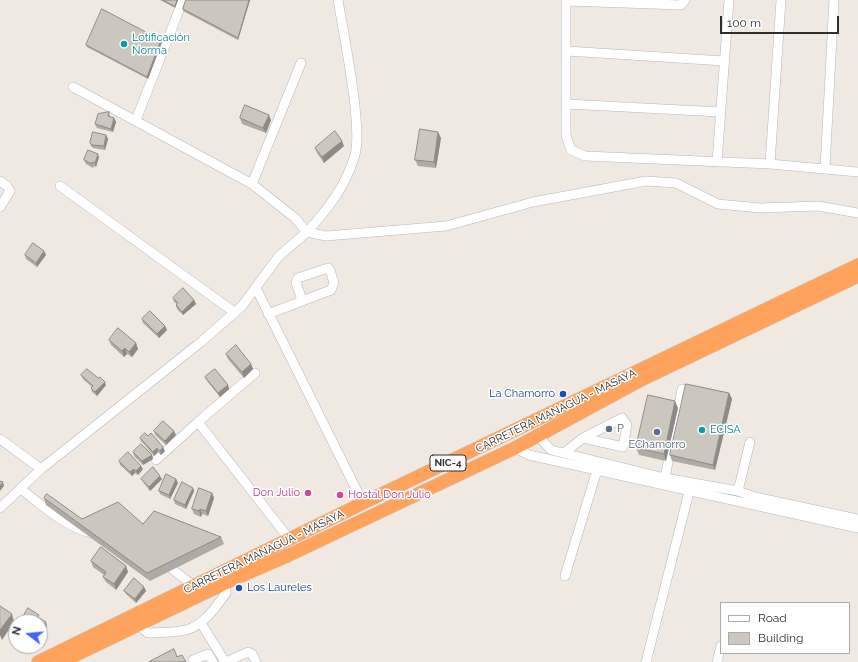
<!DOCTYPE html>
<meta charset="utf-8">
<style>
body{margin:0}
#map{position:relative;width:858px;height:662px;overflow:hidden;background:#efe9e1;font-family:Raleway,sans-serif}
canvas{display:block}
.legend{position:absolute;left:720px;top:602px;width:130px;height:52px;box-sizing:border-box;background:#fff;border:1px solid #ababab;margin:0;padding:5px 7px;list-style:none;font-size:12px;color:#2e2e2e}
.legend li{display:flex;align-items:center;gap:8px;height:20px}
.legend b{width:20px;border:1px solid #ababab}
.north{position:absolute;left:8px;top:614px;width:40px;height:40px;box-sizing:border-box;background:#fff;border:1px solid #ababab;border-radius:50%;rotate:286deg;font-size:11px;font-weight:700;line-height:16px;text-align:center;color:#2e2e2e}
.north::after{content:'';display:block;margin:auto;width:14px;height:18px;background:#4264fb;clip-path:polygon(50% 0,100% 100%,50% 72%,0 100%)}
.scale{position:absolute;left:720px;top:16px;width:119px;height:18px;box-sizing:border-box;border:2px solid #2e2e2e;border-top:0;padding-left:5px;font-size:12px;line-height:14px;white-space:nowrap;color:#2e2e2e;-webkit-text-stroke:3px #fff;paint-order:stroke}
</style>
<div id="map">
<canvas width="858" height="662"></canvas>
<ul class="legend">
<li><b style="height:5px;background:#fff"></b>Road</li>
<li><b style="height:11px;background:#cbc7bf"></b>Building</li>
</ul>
<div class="north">N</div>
<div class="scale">100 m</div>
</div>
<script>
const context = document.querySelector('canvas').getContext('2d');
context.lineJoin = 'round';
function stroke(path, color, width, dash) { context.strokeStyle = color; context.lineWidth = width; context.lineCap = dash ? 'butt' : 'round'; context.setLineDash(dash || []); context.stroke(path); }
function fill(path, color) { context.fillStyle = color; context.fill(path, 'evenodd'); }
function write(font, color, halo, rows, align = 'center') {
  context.font = font + ' Raleway,sans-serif'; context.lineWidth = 3; context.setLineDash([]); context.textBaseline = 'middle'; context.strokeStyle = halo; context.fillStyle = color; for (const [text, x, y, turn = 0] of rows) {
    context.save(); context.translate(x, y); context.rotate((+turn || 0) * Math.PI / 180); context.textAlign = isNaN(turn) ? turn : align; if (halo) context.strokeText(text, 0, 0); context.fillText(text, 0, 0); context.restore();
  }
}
const minor = new Path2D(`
 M566,0V135L571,150L585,156L770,164L858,172
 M566,1L681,5L685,0
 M567,51L724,61
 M73,87L252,184L295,218L307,232C328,209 346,186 355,155C359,139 356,122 355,106C351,70 344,35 338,0
 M567,104L720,112
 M136,120L183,0
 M717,162L729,0
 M770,164L781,0
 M825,168L834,0
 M0,181L7,186L10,191L0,207
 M252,184L301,63
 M60,186L234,312
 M256,288L363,503
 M268,314L331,290L334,283L330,270L328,268L298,278L296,283L302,300
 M255,373L198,422L290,540
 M538,436L551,450L665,478L682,389
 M0,439L41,469
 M515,448L529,455L858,528
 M564,453L583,438L622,418L627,425L623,447L583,438
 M156,460L198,422
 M665,478L738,491L750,442
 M21,489C43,506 64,526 91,533
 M738,491L755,497L858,519
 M0,508L41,469L201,342L242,306L279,256L307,232L326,236L446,226L533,202L646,181L676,183L718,204L760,208L818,206L858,213
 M164,563L194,586
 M565,576L597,470
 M201,623L225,662
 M138,625L148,633C160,632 174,633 186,630C204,625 216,607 226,593L225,583
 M193,660L208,654L213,662
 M226,662L248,652L252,654L256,662
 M646,662L689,492
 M717,662L721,646`);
const highway = new Path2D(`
 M38,662L363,503L858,265
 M61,662L236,578L289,555L515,448L639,381L858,276`);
stroke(minor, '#b4b7c1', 10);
stroke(highway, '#c9c9c9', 14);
stroke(minor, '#fff', 9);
stroke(highway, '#ffa35c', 13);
fill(new Path2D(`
 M160,0H178L175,8Z
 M186,0H250L238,40L183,11V9Z
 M161,40L162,42L148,79L87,47L86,45Z
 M109,112L110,117L114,118L116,122L113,132L97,128L95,124Z
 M240,118L271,120L266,133L242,124Z
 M106,135L108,139L105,150L93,148L91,146L90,143Z
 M441,138L436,168L418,166L415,160Z
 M344,146L324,163L317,153L315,148Z
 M99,157L96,167L94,166L93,168L86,164L84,160Z
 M44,251L46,255L37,267L26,259L25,255Z
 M173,298L194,300L196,304L183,315L177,309L176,305L177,304L174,302Z
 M142,319L165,326L167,330L159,338L143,323Z
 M109,340L136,343L138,349L132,357L127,354L124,357L111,345Z
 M226,354L251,364L253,369L244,378L228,359Z
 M81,375L106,385L97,396L92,392L91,388L92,387L83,379Z
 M205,377L228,385L229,389L220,397L207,381Z
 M729,393L732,399L715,470L672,461L670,455Z
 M678,408L666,461L639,455L636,448Z
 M154,431L176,435L166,445L155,435Z
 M148,436L165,451L161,455L158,452L154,456L141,441L140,438Z
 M133,452L153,459L143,465L134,456Z
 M119,461L143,469L138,475L135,473L132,476L120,465Z
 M141,479H162L150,491L143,482Z
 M176,479L178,483L170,499L160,494L159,491Z
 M193,488L194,491L186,509L175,504L174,500Z
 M212,493L214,498L208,516L202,514L201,517L194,514L192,509Z
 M44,498L82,519L143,524L221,537L224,544L150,581L46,505Z
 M91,561L126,566L128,572L116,590L106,582L103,577L104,575L93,567Z
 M144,587L146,591L136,603L126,594L124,591Z
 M23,617L40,619L47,626L43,633L40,631V622H26L24,621Z`), '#afaba4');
fill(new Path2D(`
 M177,0H178L175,8V6Z
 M249,0H250L238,40V38Z
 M161,40L162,42L148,79L147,77Z
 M269,115L271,120L266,133L263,128Z
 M114,118L116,122L113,132L111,129Z
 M438,132L441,138L436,168L434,162Z
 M106,135L108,139L105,150L104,146Z
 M342,141L344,146L324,163L322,157Z
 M98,154L99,157L96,167L95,163Z
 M44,251L46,255L37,267L36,263Z
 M194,300L196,304L183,315L182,312Z
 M165,326L167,330L159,338L157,334Z
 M136,343L138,349L132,357L129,352Z
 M125,348L127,354L124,357L122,351Z
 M251,364L253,369L244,378L242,372Z
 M105,382L106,385L97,396L95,392Z
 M228,385L229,389L220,397L218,393Z
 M729,393L732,399L715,470L713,465Z
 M675,401L678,408L666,461L664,454Z
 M174,431L176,435L166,445L165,441Z
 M163,447L165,451L161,455L160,451Z
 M157,448L158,452L154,456L153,452Z
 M152,455L153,459L143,465L142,461Z
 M141,466L143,469L138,475L136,471Z
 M134,469L135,473L132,476L130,472Z
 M160,476L162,479L150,491L149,487Z
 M176,479L178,483L170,499L169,495Z
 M3,482L4,486L0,491V486Z
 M193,488L194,491L186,509L185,505Z
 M212,493L214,498L208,516L206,511Z
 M200,509L202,514L201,517L199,511Z
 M126,566L128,572L116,590L114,584Z
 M144,587L146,591L136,603L135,599Z
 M12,614L14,622L2,640L0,635V630Z
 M46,622L47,626L43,633L41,629Z`), '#8e8b86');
const building = new Path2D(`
 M163,0H177L175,6Z
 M186,0H249L238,38L183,9Z
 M102,9L161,40L147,77L86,45Z
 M245,105L269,115L263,128L240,118Z
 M109,112L108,116L114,118L111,129L95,124L98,114Z
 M420,129L438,132L434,162L415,160Z
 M335,131L342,141L322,157L315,148Z
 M93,132L106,135L104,146L92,145L90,143Z
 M88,150L98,154L95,163L92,162V164L84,160Z
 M33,243L44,251L36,263L25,255Z
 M183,288L194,300L182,312L176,305L178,303L173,298Z
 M150,311L165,326L157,334L142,319Z
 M118,328L136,343L129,352L125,348L122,351L109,340Z
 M236,345L251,364L242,372L226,354Z
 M87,369L98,378L100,377L105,382L95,392L91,388L93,386L81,375Z
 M215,369L228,385L218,393L205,377Z
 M686,384L729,393L713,465L670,455Z
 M648,395L675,401L664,454L636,448Z
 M163,421L174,431L165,441L154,431Z
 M145,433L148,436L151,433L163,447L160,451L157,448L153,452L140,438Z
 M141,444L152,455L142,461L133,452Z
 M128,452L141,466L136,471L134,469L130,472L119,461Z
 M153,467L160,476L149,487L141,479Z
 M166,474L176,479L169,495L159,491Z
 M0,481L3,482L0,486Z
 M182,482L193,488L185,505L174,500Z
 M199,488L212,493L206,511L200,509L199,511L192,509Z
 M47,494L82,519L118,502L143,524L154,511L221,537L147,573L44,498Z
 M101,547L126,566L114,584L103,577L106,572L91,561Z
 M134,578L144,587L135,599L124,591Z
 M0,606L12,614L0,630Z
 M28,608L39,615L38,617L46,622L41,629L40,628V622H31L23,617Z
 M174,649L177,657L182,655L186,662H149Z`);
fill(building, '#cbc7bf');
stroke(building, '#8e8b86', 1);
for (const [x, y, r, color] of [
 [124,44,4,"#0f9aa8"],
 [563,394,4,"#1a4fb4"],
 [609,429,4,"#5c6f8a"],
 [702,430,4,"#0f9aa8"],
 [657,432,4,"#5c6f8a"],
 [308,493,4,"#d1479c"],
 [340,495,4,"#d1479c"],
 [239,588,4,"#1a4fb4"]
]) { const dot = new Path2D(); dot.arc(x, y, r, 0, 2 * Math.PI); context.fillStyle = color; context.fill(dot); stroke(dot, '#fff', 1.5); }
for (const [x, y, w] of [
 [448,463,36]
]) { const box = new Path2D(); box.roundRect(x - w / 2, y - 8, w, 16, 3); context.fillStyle = '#fff'; context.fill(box); stroke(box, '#2e2e2e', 1); }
write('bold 10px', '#2e2e2e', null, [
 ["NIC-4",448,463]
]);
write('11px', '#0d838f', '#fff', [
 ["Lotificación",132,38],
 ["Norma",132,51],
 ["ECISA",710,430]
], 'left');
write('11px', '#164399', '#fff', [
 ["La Chamorro",555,394],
 ["Los Laureles",247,588,"left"]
], 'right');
write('11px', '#2e2e2e', '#fff', [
 ["CARRETERA MANAGUA - MASAYA",556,411,-26],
 ["CARRETERA MANAGUA - MASAYA",264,552,-26]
]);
write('11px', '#4e5e75', '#fff', [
 ["P",617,429],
 ["EChamorro",657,445,"center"]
], 'left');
write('11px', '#b23c85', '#fff', [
 ["Don Julio",300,493],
 ["Hostal Don Julio",348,495,"left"]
], 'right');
</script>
